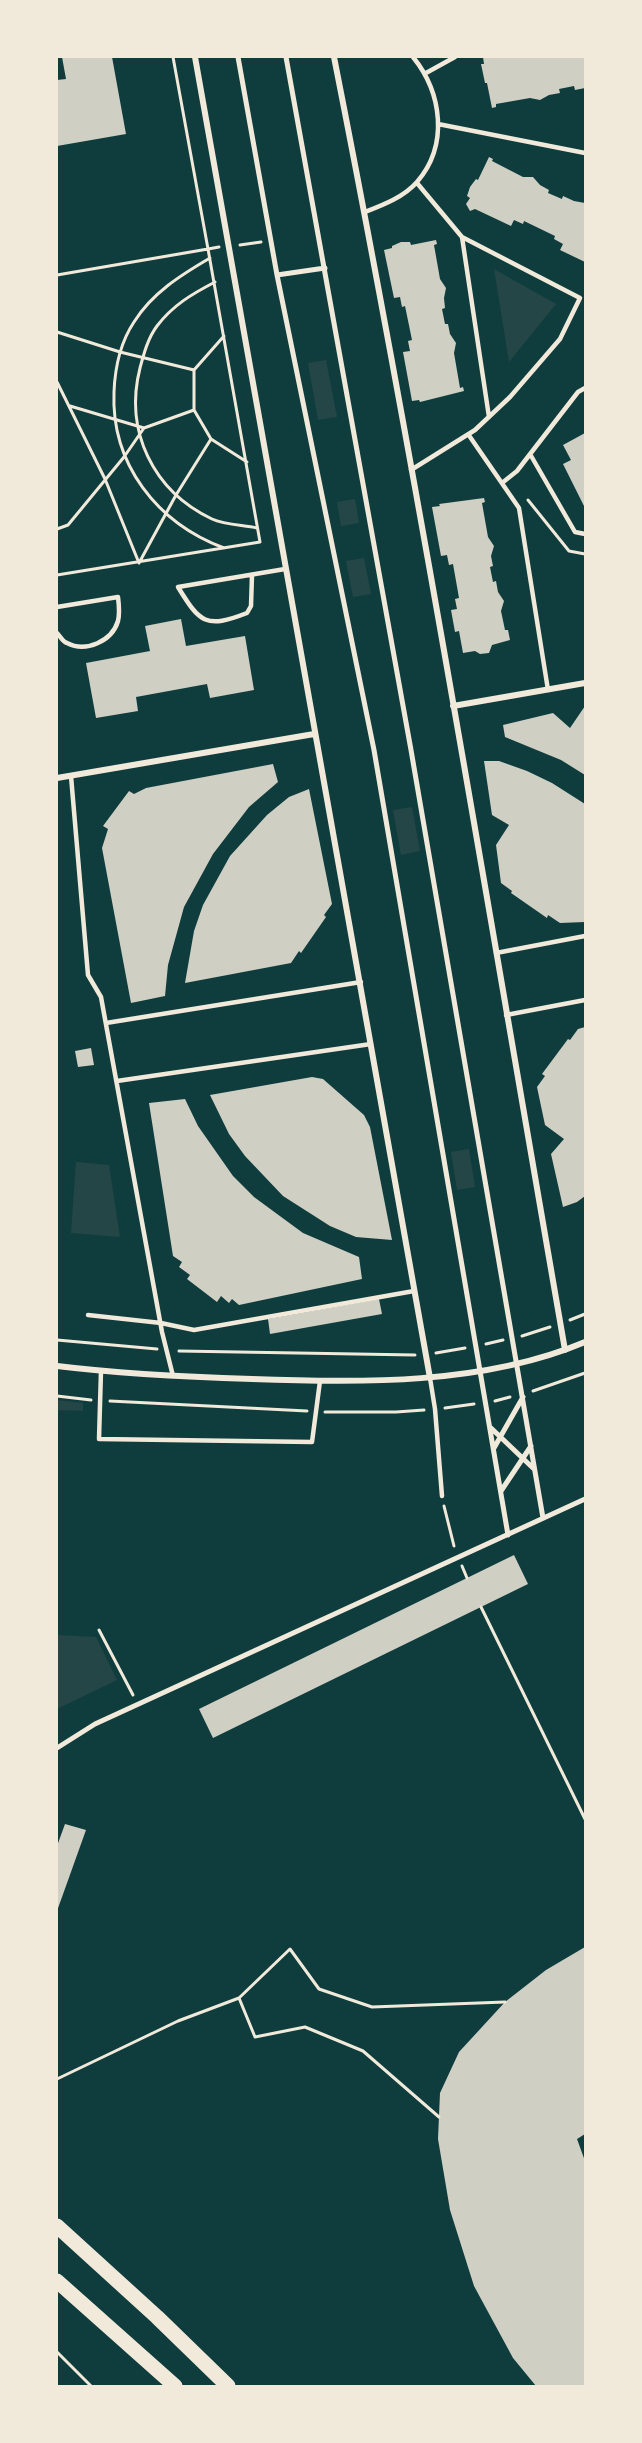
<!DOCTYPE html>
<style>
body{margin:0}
#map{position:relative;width:642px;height:2443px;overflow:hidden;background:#0f3d3e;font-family:Literata,serif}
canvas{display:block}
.frame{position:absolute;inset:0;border:58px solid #f1e9da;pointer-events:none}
</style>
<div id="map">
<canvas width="642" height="2443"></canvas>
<div class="frame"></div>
</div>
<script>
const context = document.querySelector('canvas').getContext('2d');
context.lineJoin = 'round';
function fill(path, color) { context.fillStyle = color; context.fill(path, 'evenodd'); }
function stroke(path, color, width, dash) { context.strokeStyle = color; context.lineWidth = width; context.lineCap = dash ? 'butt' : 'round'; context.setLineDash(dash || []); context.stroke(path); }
fill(new Path2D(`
 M494,269L556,304L509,362Z
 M326,360L337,417L318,420L308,363Z
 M355,499L359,523L341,526L337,502Z
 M364,558L371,594L353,597L346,561Z
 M412,807L420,851L401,855L393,810Z
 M469,1149L475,1187L457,1190L451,1152Z
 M76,1162L109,1165L120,1237L71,1233Z
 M57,1400L83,1403V1411L57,1410Z
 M57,1635L96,1637L117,1680L57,1709Z`), '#244646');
fill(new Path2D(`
 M62,57H112L126,134L57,146V80L66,79Z
 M483,57H585V88L575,90L574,86L559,89L560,93L549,95L540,100L530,98L496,104V107L492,108L487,83H485L481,64H484Z
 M489,157L493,159L492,161L523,177H533L540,185L549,190L548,193L562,199L563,196L574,201L585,203V262L560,250L563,244L554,239L555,236L524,221L523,224L514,220L511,226L475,209L470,211L466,204L470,198L467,196L470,187L476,179L478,180Z
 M436,240L437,244L434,245L440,279L446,288L444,298L445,308L442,309L445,324H448L450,334L456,343L454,353L460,388L463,387L464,391L420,402L419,400L412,401L403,352L410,351L408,341L412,340L405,306L402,307L400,297L394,298L384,250L392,248V246L401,242H410L411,245Z
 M585,433V508L563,464L571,460L563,445Z
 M484,498L485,502L482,503L488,537L494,546L491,556L493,566L490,567L493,582L496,581L498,592L504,601L501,611L505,630H508L510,640L492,645L489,653L480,654L475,651L463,653L459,631L455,632L451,610L457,609L455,599L459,598L453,564L449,565L447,555L441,556L432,507L440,506L439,504Z
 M181,619L186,646L245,636L254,690L210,698L207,684L136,697L138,711L96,718L86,663L150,651L145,626Z
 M585,706V775L561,760L505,737L503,725L553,713L570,728Z
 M484,761H499L527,771L552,783L585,804V922L560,923L548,915L547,918L511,893L512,891L501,883L496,845L509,825L492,815Z
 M273,764L278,782L249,807L213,854L184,907L168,965L165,996L131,1003L102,848L108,829L103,826L129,791L134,794L146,788Z
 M309,789L332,904L324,915L326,917L301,953L299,951L291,963L185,983L194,931L203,905L230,856L267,815L289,797Z
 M585,1027V1196L577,1202L563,1207L551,1154L564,1139L545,1125L537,1087L545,1076L542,1074L568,1039L570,1040L578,1029Z
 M91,1048L94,1065L78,1067L75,1051Z
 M312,1077L323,1079L364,1115L370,1127L392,1240L356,1237L330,1226L283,1196L245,1156L229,1134L210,1095Z
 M185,1099L198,1126L233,1176L254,1197L303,1233L359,1257L362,1279L239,1305L232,1299L229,1303L221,1296L217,1302L187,1279L190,1275L179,1267L182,1262L173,1256L149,1103Z
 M379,1299L382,1314L270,1334L268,1319Z
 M514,1555L528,1584L213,1738L199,1709Z
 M65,1824L86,1830L57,1911V1846Z
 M585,1947V2134L577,2139L585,2161V2386H536L513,2358L474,2286L450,2210L438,2139L440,2093L459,2052L505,2002L546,1970Z`), '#cfcfc3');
stroke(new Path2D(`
 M173,57L208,249L219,247
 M240,245L261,242
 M210,258C181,275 152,293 134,322C120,343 115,367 114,392C111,464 157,523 224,548
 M57,275L208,249L260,542L57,575
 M215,282C192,294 173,305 157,326C148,338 144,353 140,368C124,431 153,491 212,519C225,525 243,525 257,528
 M57,332L120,352L194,370
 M224,336L194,370V410L211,439L247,462
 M57,382L105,479L139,563
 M70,406L144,428L194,410
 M528,500L569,551L585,554
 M57,529L68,525L124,457L144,428
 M139,563L176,495L211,439
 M570,1320L585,1314
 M522,1336L550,1327
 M57,1340L157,1349
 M486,1344L503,1340
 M179,1351L415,1355
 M436,1353L465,1348
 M533,1391L585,1373
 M57,1396L91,1400
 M110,1401L307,1411
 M495,1401L510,1397
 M445,1408L474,1404
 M325,1412H396L424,1410
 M444,1506L454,1546
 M462,1566L467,1578
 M481,1607L585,1819
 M99,1630L133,1695
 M239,1998L290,1949L319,1989L372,2007L505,2002
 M57,2079L178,2021L239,1998L255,2037L305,2027L363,2051L439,2117
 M57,2352L91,2386`), '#f1e9da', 3);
stroke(new Path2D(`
 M426,73L455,57
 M438,124L585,153
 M365,212C383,205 404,197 417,182C449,145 442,93 413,57
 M462,237L489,417
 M468,434L519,508L548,690
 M530,454L575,532L585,534
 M411,470L475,430L510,397L560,339L580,298L462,237L417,183
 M502,483L517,471L578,392L585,388
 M252,575L251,606L247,613C206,629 200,623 178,587L285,569
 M57,607L118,597C119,605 120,613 118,621C112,641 86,653 67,643C63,642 60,636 57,633
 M71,776L88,975L101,997L162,1332L173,1376
 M496,953L585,936
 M506,1015L585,1000
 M106,1023L361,982
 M117,1081L371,1044
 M88,1315L161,1323L194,1330L414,1291
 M101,1371L99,1439L312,1442L320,1381
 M430,1378L435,1409L442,1496`), '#f1e9da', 4.5);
stroke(new Path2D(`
 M238,57L277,275L374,750L508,1535
 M286,57L411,750L543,1518
 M277,275L325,268
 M491,1428L534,1469
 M494,1448L523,1397
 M501,1491L531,1446
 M57,1748L95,1724L585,1499`), '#f1e9da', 5);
stroke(new Path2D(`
 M195,57L430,1378
 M334,57C419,487 490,919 565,1350
 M453,706L585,683
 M57,778L314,734
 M57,1366C122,1374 187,1377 252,1379C361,1383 483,1385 585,1342`), '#f1e9da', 6);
stroke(new Path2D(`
 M57,2226L157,2317L228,2386
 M57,2281L175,2386`), '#f1e9da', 15);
</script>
